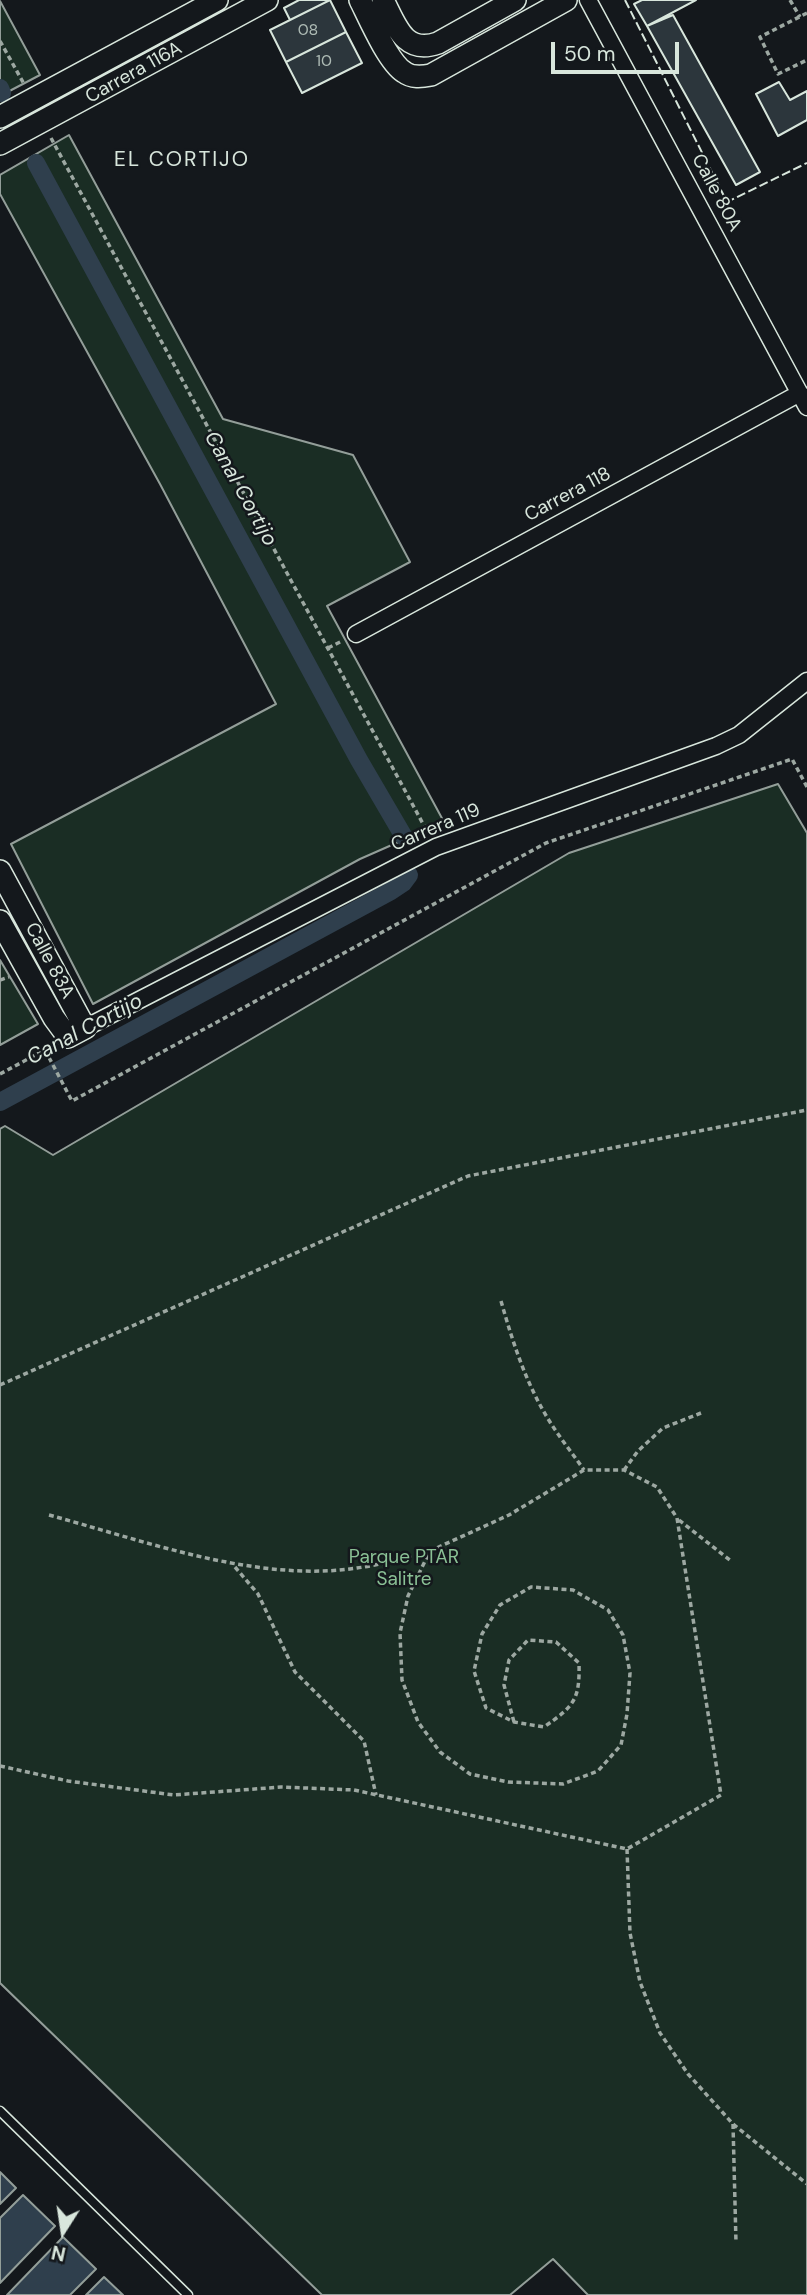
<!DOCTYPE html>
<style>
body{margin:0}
#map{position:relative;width:807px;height:2295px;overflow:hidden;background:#14181c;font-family:"DM Sans",sans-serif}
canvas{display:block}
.north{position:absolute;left:28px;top:2197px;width:70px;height:70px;-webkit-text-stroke:5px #14181c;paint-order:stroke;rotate:192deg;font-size:19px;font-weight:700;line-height:28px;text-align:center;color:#d8e6dc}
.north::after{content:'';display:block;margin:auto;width:24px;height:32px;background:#d8e6dc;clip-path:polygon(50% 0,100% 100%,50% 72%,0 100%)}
.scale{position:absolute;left:551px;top:42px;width:128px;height:32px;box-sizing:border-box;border:4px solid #d8e6dc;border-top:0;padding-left:9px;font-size:21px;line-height:24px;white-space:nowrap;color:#d8e6dc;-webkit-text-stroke:5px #14181c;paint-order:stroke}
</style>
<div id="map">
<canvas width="807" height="2295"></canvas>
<div class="north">N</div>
<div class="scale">50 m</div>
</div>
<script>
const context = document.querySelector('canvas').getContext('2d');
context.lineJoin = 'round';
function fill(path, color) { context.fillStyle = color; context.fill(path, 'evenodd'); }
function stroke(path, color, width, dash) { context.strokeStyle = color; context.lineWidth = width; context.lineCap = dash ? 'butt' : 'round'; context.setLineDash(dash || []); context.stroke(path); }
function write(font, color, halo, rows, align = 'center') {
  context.font = font + ' "DM Sans",sans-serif'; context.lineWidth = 5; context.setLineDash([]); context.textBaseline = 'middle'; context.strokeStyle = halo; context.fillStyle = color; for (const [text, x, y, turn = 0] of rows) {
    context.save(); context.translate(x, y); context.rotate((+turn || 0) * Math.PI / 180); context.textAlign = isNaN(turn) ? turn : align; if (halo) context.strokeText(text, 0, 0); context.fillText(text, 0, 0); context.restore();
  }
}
const green = new Path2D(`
 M0,1L40,75L0,96Z
 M69,135L223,419L353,455L410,562L327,606L444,822L360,859L93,1004L11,844L276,704L160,484L0,194V175Z
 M778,784L807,833V2295H588L553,2259L510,2295H322L0,1983V1129L5,1126L53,1155L569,853Z
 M0,960L38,1024L0,1045Z`);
fill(green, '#1a2d24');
stroke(green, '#939e99', 2);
const water = new Path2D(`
 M0,2172L16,2188L0,2204Z
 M23,2195L55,2226L0,2283V2218Z
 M63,2237L96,2269L70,2295H7Z
 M104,2277L123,2295H86Z`);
fill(water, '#2f3f4d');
stroke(water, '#939e99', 2);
stroke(new Path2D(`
 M0,88L2,93
 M36,163L359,760L404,837
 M0,1102L391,891L403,883L409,875`), '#2f3f4d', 18);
const building = new Path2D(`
 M299,0H330L290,20L284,8Z
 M330,0L346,32L286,62L270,30Z
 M642,0H696L647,26L634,4Z
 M673,15L760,172L736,185L647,26Z
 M346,32L362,63L302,93L286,62Z
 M779,82L790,100L807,91V120L778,136L756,94Z`);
fill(building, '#2c363c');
stroke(building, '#d8e6dc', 2);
const lane = new Path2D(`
 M0,2111L188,2295`);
const street = new Path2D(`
 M588,0L807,407
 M356,634L800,393
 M85,1028L436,847L716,746L739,735L807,681`);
const secondary = new Path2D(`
 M360,0C369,18 388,62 404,72C412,78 421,77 431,75L566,0
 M383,0C396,25 404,55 438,43L515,0
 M0,117L217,0
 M0,144L267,0
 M0,871L85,1028L68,1037L54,1018L0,921`);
stroke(lane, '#d8e6dc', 11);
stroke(street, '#d8e6dc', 19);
stroke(secondary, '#d8e6dc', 24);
stroke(new Path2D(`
 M790,0L800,17
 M807,13L760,37L778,74L807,60
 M0,41L24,84
 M51,138L428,833
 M328,648L342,641
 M0,980L9,977
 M45,1050L72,1101L546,843L792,759L807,787
 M0,1074L54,1045
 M501,1301C513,1343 526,1384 550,1422C560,1438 573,1454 584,1470
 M0,1385L468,1176L807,1110
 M624,1470L638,1451L663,1428L701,1413
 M49,1515C145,1541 257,1583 357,1568C381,1565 406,1557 430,1551
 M679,1520L731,1561
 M235,1567L258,1594L295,1672L364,1741L376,1795
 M0,1766L68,1781L174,1795L281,1787L354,1790L627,1849L721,1795L677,1518L657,1487L624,1470H584L509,1515L430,1551L408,1596L400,1633L402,1680L418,1722L440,1752L470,1774L508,1782L563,1784L598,1771L621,1745L627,1714L630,1673L623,1635L608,1610L573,1590L531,1587L500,1605L482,1634L474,1671L486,1708L514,1722L544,1727C574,1706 580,1700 579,1663L556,1642L528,1640L509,1660L504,1685L514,1722
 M627,1849L630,1933L640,1982L660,2033L688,2074L733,2124L807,2184
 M733,2124L736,2243`), '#9da8a2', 3.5, [5, 3.5]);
stroke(lane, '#14181c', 8);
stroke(street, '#14181c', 16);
stroke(secondary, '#14181c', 21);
stroke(new Path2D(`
 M625,0L727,202L807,163`), '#d8e6dc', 2, [9, 3.5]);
write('16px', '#adbab4', null, [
 ["08",308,31],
 ["10",324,62]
]);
write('19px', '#d8e6dc', '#14181c', [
 ["Carrera 116A",134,73,-29],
 ["Calle 80A",716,193,62],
 ["Carrera 118",568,495,-28],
 ["Carrera 119",436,828,-23],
 ["Calle 83A",49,961,62]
]);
write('19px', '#8ac095', '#14181c', [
 ["Parque PTAR",404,1558],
 ["Salitre",404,1580]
]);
context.letterSpacing = '2px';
write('21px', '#d8e6dc', '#14181c', [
 ["EL CORTIJO",182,160]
]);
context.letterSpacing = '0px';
write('italic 21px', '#d8e6dc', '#14181c', [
 ["Canal Cortijo",240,489,61],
 ["Canal Cortijo",85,1030,-28]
]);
</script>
